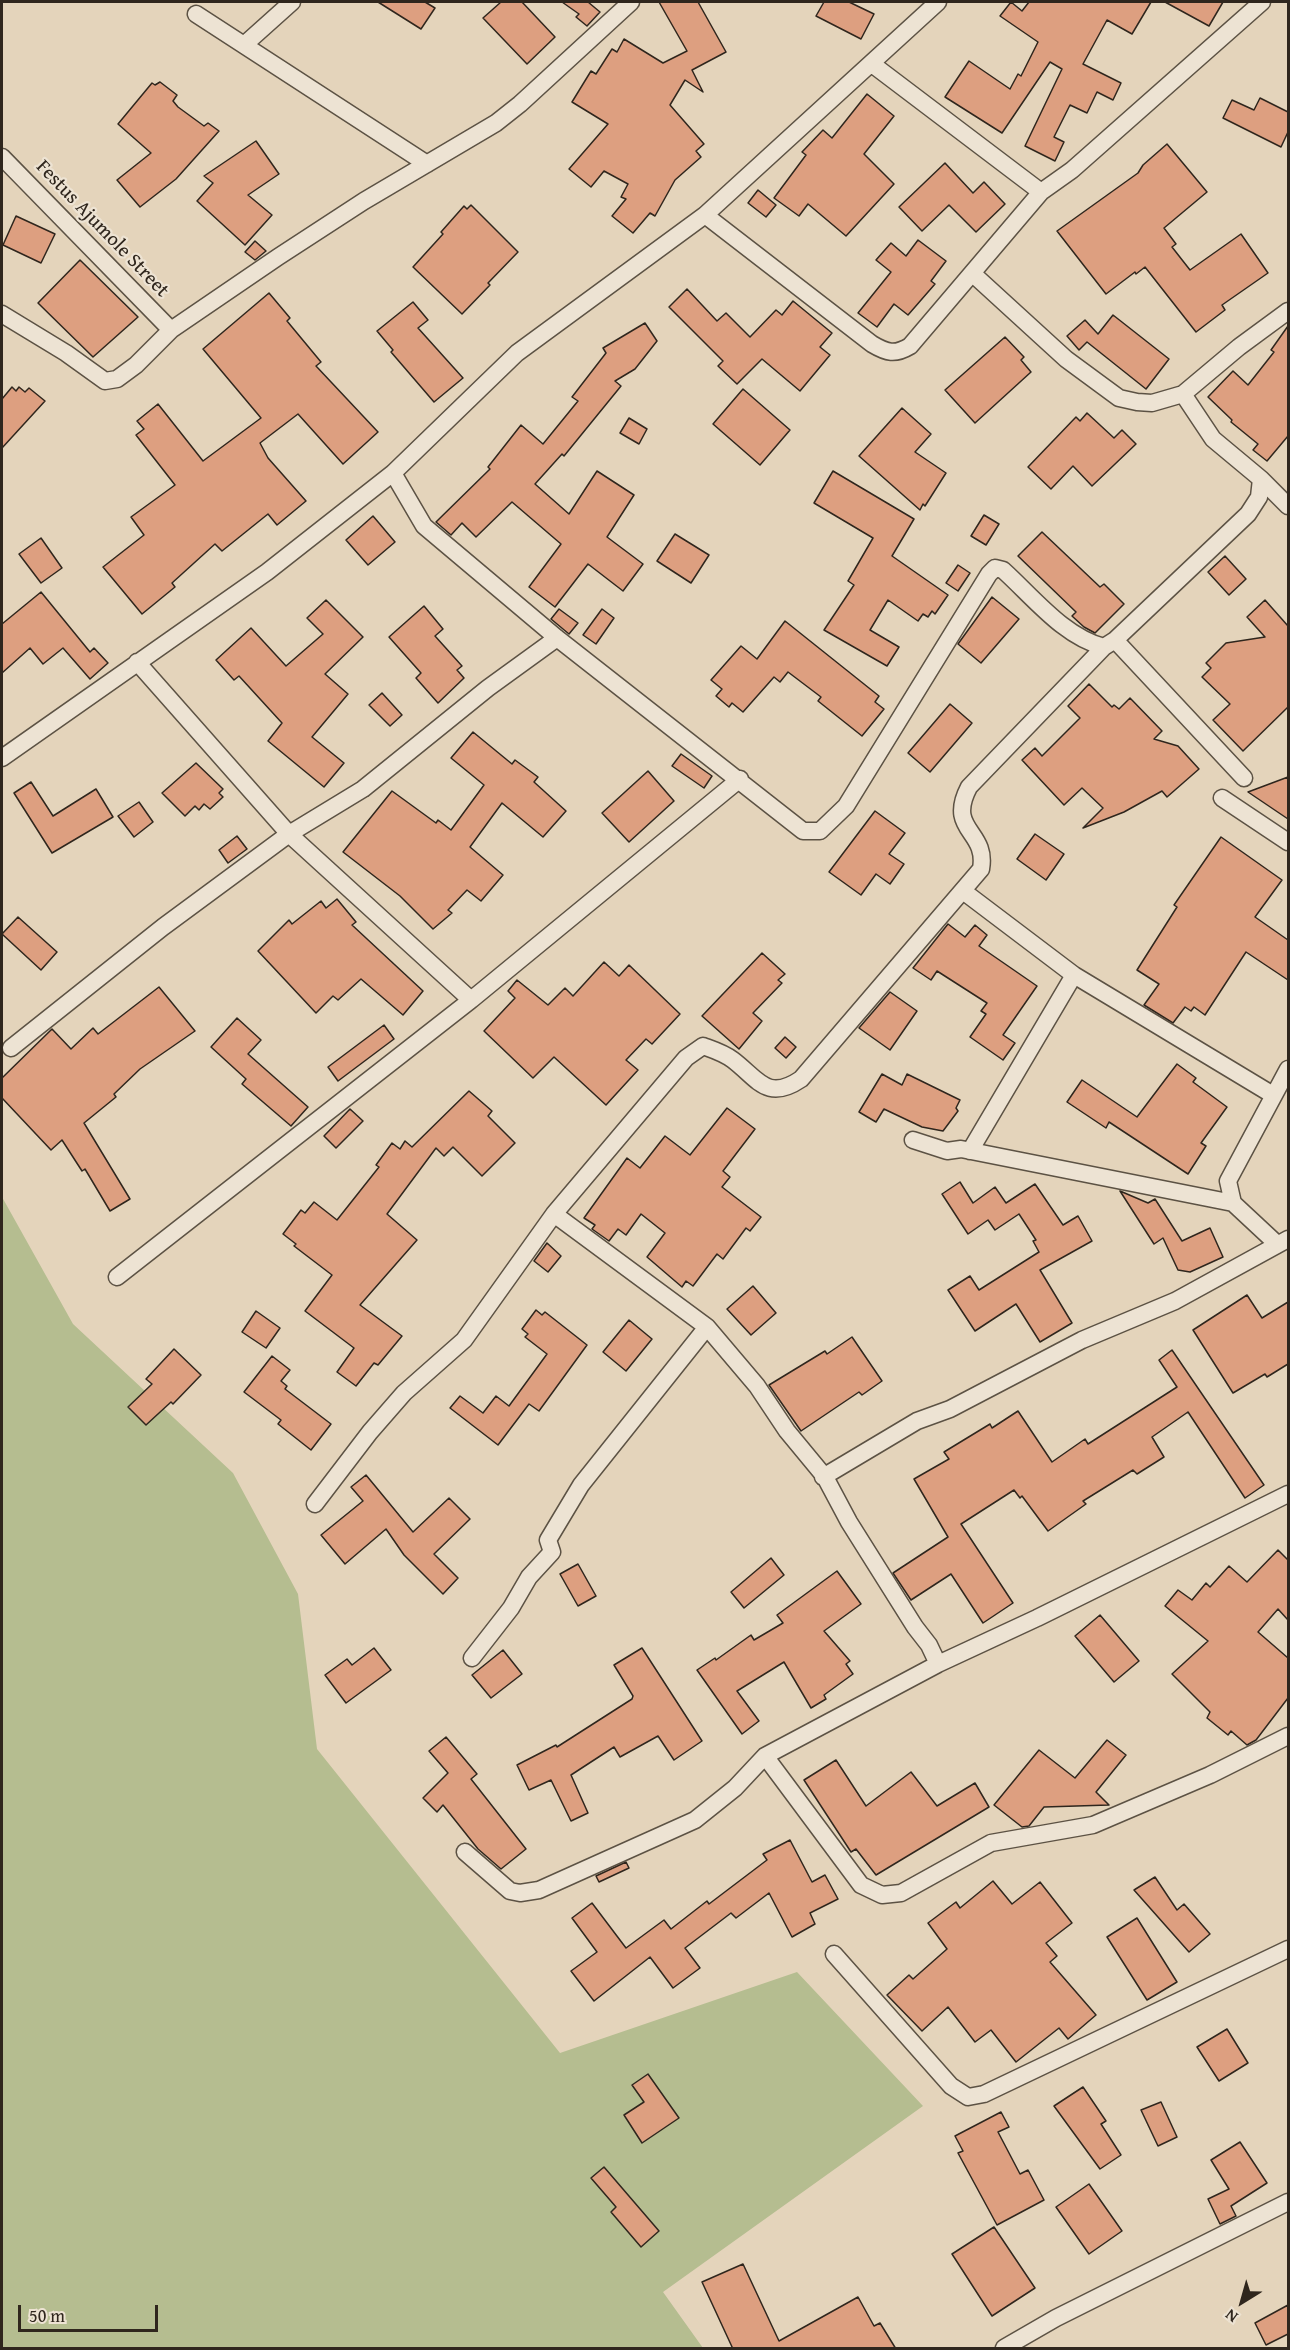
<!DOCTYPE html>
<style>
body{margin:0}
#map{position:relative;width:1290px;height:2350px;overflow:hidden;background:#e4d4bb;font-family:"Gentium Book Plus",serif}
canvas{display:block}
.frame{position:absolute;inset:0;border:3px solid #2f261d;pointer-events:none}
.north{position:absolute;left:1212px;top:2272px;width:60px;height:60px;-webkit-text-stroke:4px #ede3d3;paint-order:stroke;rotate:217deg;font-size:16px;font-weight:700;line-height:24px;text-align:center;color:#2f261d}
.north::after{content:'';display:block;margin:auto;width:21px;height:27px;background:#2f261d;clip-path:polygon(50% 0,100% 100%,50% 72%,0 100%)}
.scale{position:absolute;left:18px;top:2305px;width:140px;height:27px;box-sizing:border-box;border:3px solid #2f261d;border-top:0;padding-left:8px;font-size:18px;line-height:21px;white-space:nowrap;color:#2f261d;-webkit-text-stroke:4px #ede3d3;paint-order:stroke}
</style>
<div id="map">
<canvas width="1290" height="2350"></canvas>
<div class="frame"></div>
<div class="north">N</div>
<div class="scale">50 m</div>
</div>
<script>
const context = document.querySelector('canvas').getContext('2d');
context.lineJoin = 'round';
function fill(path, color) { context.fillStyle = color; context.fill(path, 'evenodd'); }
function stroke(path, color, width, dash) { context.strokeStyle = color; context.lineWidth = width; context.lineCap = dash ? 'butt' : 'round'; context.setLineDash(dash || []); context.stroke(path); }
function write(font, color, halo, rows, align = 'center') {
  context.font = font + ' "Gentium Book Plus",serif'; context.lineWidth = 4.5; context.setLineDash([]); context.textBaseline = 'middle'; context.strokeStyle = halo; context.fillStyle = color; for (const [text, x, y, turn = 0] of rows) {
    context.save(); context.translate(x, y); context.rotate((+turn || 0) * Math.PI / 180); context.textAlign = isNaN(turn) ? turn : align; if (halo) context.strokeText(text, 0, 0); context.fillText(text, 0, 0); context.restore();
  }
}
fill(new Path2D(`
 M2,1197L73,1324L233,1473L298,1594L317,1749L560,2053L797,1972L923,2106L663,2292L703,2348H2Z`), '#b5bd90');
const building = new Path2D(`
 M378,2H425L435,8L421,29Z
 M501,2H522L555,37L527,64L483,18Z
 M562,2H588L600,12L587,26L576,17L579,14Z
 M659,2H698L726,52L692,70L703,92L685,80L670,105L704,144L696,151L701,157L675,180L655,216L650,213L633,233L612,216L626,199L621,197L628,184L604,171L591,187L569,169L608,124L572,102L591,71L596,74L612,49L617,52L624,39L663,63L687,51Z
 M824,2H849L874,14L861,39L816,16Z
 M1011,2L1022,11L1029,2H1151L1132,34L1107,20L1083,64L1121,83L1113,100L1097,92L1087,113L1070,105L1054,137L1064,142L1055,161L1025,146L1062,69L1050,62L1002,133L945,97L969,61L1010,89L1018,74L1021,76L1038,42L1000,16Z
 M1165,2H1223L1209,26Z
 M160,82L177,95L173,101L178,107L204,126L208,123L219,131L176,179L140,207L117,180L151,153L118,124L152,83L155,85Z
 M867,94L894,116L864,154L894,184L846,236L808,204L799,216L774,198L806,155L802,152L823,130L832,138Z
 M1260,98L1288,112V132L1281,147L1223,118L1232,100L1254,110Z
 M256,141L279,174L248,195L272,215L245,245L197,201L213,183L204,176Z
 M1167,144L1207,192L1164,228L1176,244L1172,247L1190,270L1241,234L1268,273L1222,305L1225,310L1196,332L1145,267L1136,274L1135,272L1106,294L1057,231L1138,173L1143,165Z
 M945,163L973,193L984,182L1005,204L976,232L949,205L922,231L899,207Z
 M758,190L776,205L766,217L748,203Z
 M471,205L518,252L488,283L490,285L462,314L413,267L443,234L441,232L464,206L467,209Z
 M16,216L55,234L41,263L3,245Z
 M918,240L946,261L931,281L935,284L908,315L894,304L877,327L858,313L891,272L876,260L891,243L906,256Z
 M255,241L266,251L255,260L245,252Z
 M80,260L138,317L93,357L38,303Z
 M687,289L717,321L726,313L750,337L776,310L782,315L793,301L832,333L820,347L830,355L800,391L762,359L737,384L718,366L723,361L669,307Z
 M269,293L290,318L287,321L321,362L316,366L378,432L343,464L298,414L260,443L268,458L306,501L277,525L268,514L222,551L215,544L172,583L175,587L142,614L103,567L144,535L131,517L175,485L136,435L144,429L137,421L158,404L203,461L261,418L203,349Z
 M413,302L428,320L418,328L463,378L434,402L391,352L393,350L377,331Z
 M1113,315L1169,359L1146,389L1087,342L1079,350L1067,336L1085,320L1098,334Z
 M645,323L657,341L635,369L615,381L621,386L564,456L562,454L535,484L569,514L597,471L634,495L607,537L643,564L623,591L588,564L555,607L529,587L561,544L512,502L476,537L462,523L451,535L436,522L490,469L488,467L521,425L543,444L578,401L572,397L606,353L603,348Z
 M1288,326V436L1267,461L1253,450L1258,444L1231,422L1232,420L1208,397L1233,371L1248,385L1274,352L1271,350Z
 M1005,337L1024,357L1021,360L1031,372L975,423L945,390Z
 M12,387L16,391L19,387L25,392L29,388L45,401L2,448V399Z
 M743,389L790,430L760,465L713,424Z
 M902,408L931,434L915,452L946,473L925,506L923,504L920,510L859,456Z
 M1087,413L1114,438L1122,430L1136,444L1092,486L1073,466L1051,489L1028,467L1076,417L1080,421Z
 M629,418L647,429L639,444L620,433Z
 M833,471L914,519L892,556L948,595L935,614L932,611L928,617L923,614L918,621L888,600L870,630L899,647L887,666L824,630L854,585L848,581L873,538L814,503Z
 M984,515L999,524L986,545L971,536Z
 M373,516L395,542L368,565L346,540Z
 M1042,532L1100,587L1104,584L1124,604L1095,633L1084,627L1072,616L1076,612L1018,556Z
 M675,534L709,555L691,583L657,561Z
 M41,538L62,568L41,583L19,554Z
 M1225,556L1246,579L1229,595L1208,572Z
 M958,565L970,573L958,591L946,583Z
 M41,592L90,652L94,648L108,663L90,679L63,648L43,664L30,648L2,673V624Z
 M992,597L1019,619L981,663L958,644Z
 M326,600L363,637L325,674L348,694L312,737L344,763L324,787L268,741L282,723L239,676L234,680L216,660L251,628L286,666L323,634L307,618Z
 M1265,600L1288,626V707L1243,751L1213,720L1230,704L1202,677L1211,668L1206,663L1226,643L1265,637L1247,617Z
 M424,606L443,629L435,636L462,666L457,670L464,678L438,703L416,678L421,673L389,637Z
 M559,609L578,623L569,634L551,619Z
 M602,609L614,618L596,644L583,635Z
 M785,621L879,696L875,702L884,709L862,736L818,701L821,697L788,672L780,682L774,677L743,712L732,703L729,707L716,696L722,689L711,680L741,646L757,659Z
 M1089,684L1112,707L1114,705L1119,709L1130,698L1162,731L1154,739L1178,746L1199,769L1167,797L1162,791L1124,812L1083,828L1103,808L1082,788L1064,805L1022,760L1035,748L1042,756L1080,718L1068,706Z
 M382,693L402,715L390,726L369,705Z
 M950,704L972,723L930,772L908,753Z
 M473,732L512,764L515,760L538,777L534,782L566,811L543,837L502,803L470,847L503,875L481,901L467,890L448,910L452,913L433,929L400,896L343,852L392,791L436,823L438,820L451,830L484,785L451,758Z
 M681,754L712,776L704,788L672,766Z
 M196,763L223,789L219,793L223,797L210,809L204,804L199,810L195,806L185,816L162,793Z
 M648,771L674,801L629,842L602,813Z
 M1288,777V819L1248,792Z
 M31,782L53,816L96,789L113,817L52,853L14,793Z
 M139,802L153,822L134,837L118,816Z
 M875,811L905,833L889,854L904,864L890,884L876,874L861,895L829,872Z
 M1035,834L1064,854L1046,880L1017,859Z
 M237,836L247,849L228,863L219,850Z
 M1221,837L1282,880L1255,917L1288,940V980L1246,952L1205,1015L1194,1007L1191,1011L1185,1007L1173,1023L1144,1005L1159,984L1137,970L1177,907L1174,905Z
 M337,899L356,922L352,925L423,991L403,1015L361,979L338,1000L333,996L316,1013L258,951L289,920L292,924L321,901L326,908Z
 M18,917L57,952L41,970L2,934Z
 M948,924L965,937L975,925L987,935L979,946L1037,986L1003,1035L1015,1043L1003,1060L970,1037L986,1014L981,1011L987,1003L937,971L931,980L913,968Z
 M762,953L785,974L778,980L782,983L753,1013L762,1021L739,1049L702,1016Z
 M604,962L619,976L629,965L680,1014L652,1044L646,1039L626,1060L638,1070L606,1105L554,1057L533,1078L484,1031L515,998L508,991L517,980L548,1005L565,988L573,996Z
 M159,987L195,1031L140,1069L114,1094L116,1097L84,1123L130,1199L110,1211L85,1169L82,1171L62,1140L51,1150L2,1098V1078L52,1029L71,1049L93,1028L98,1034Z
 M890,992L917,1011L890,1050L859,1028Z
 M237,1018L261,1040L248,1054L308,1107L291,1126L242,1084L246,1079L211,1047Z
 M384,1025L394,1039L338,1081L328,1067Z
 M785,1037L796,1047L786,1058L775,1048Z
 M1177,1064L1196,1078L1193,1082L1227,1107L1201,1143L1206,1146L1188,1174L1109,1122L1106,1128L1067,1102L1082,1080L1137,1117Z
 M882,1074L902,1085L907,1074L960,1100L956,1108L958,1111L943,1131L922,1127L884,1109L876,1122L859,1112Z
 M469,1091L492,1111L488,1116L515,1143L482,1176L453,1147L444,1156L436,1148L387,1214L417,1240L360,1305L402,1336L378,1365L374,1363L356,1386L337,1372L354,1348L305,1311L332,1275L294,1246L296,1244L283,1234L301,1210L305,1213L314,1202L337,1220L379,1167L376,1165L392,1143L400,1149L405,1141L412,1147Z
 M727,1108L755,1129L723,1171L730,1177L722,1187L761,1217L750,1231L746,1228L723,1259L717,1254L693,1286L686,1281L682,1287L647,1257L665,1233L641,1214L626,1235L618,1229L609,1241L592,1229L595,1225L584,1218L627,1158L640,1168L665,1136L690,1155Z
 M350,1109L363,1121L336,1148L324,1136Z
 M960,1182L973,1203L995,1187L1006,1203L1035,1184L1063,1225L1078,1216L1092,1241L1040,1270L1072,1323L1040,1342L1016,1304L975,1331L948,1290L970,1276L979,1290L1039,1252L1033,1241L1036,1240L1019,1214L995,1230L988,1220L968,1234L942,1194Z
 M1120,1191L1148,1203L1155,1199L1182,1241L1210,1228L1223,1257L1190,1272L1178,1270L1163,1238L1154,1244Z
 M547,1243L561,1256L548,1272L534,1261Z
 M753,1286L776,1313L751,1335L727,1309Z
 M1247,1295L1262,1318L1288,1302V1364L1267,1377L1265,1374L1233,1393L1193,1330Z
 M536,1310L542,1315L545,1312L587,1345L539,1411L529,1404L498,1445L450,1408L460,1396L483,1413L496,1396L509,1406L547,1354L525,1337L528,1334L522,1329Z
 M256,1311L280,1328L266,1348L242,1332Z
 M629,1320L652,1339L626,1371L603,1352Z
 M852,1337L882,1381L862,1395L859,1392L801,1431L769,1385L825,1351L827,1354Z
 M174,1349L201,1375L173,1404L171,1402L146,1425L128,1407L152,1384L146,1379Z
 M1172,1350L1264,1485L1245,1498L1188,1412L1152,1437L1164,1457L1137,1474L1133,1470L1083,1501L1086,1504L1048,1531L1022,1496L1020,1498L1014,1490L961,1524L1013,1603L983,1623L951,1574L911,1600L893,1573L948,1537L914,1479L949,1459L944,1452L990,1424L992,1428L1018,1411L1052,1462L1085,1439L1088,1444L1177,1387L1159,1360Z
 M272,1356L290,1370L281,1381L287,1386L285,1389L331,1424L311,1450L278,1424L281,1420L244,1392Z
 M366,1475L413,1532L449,1498L470,1519L434,1554L458,1578L443,1594L404,1555L386,1529L345,1564L321,1535L363,1501L351,1487Z
 M1278,1550L1288,1560V1620L1278,1609L1258,1632L1288,1658V1698L1256,1740L1247,1745L1231,1731L1228,1735L1207,1718L1210,1712L1172,1674L1208,1641L1165,1606L1178,1590L1192,1600L1206,1583L1210,1587L1229,1566L1247,1582Z
 M771,1558L784,1575L744,1608L731,1592Z
 M578,1564L596,1596L578,1606L560,1574Z
 M837,1571L861,1604L824,1631L850,1661L846,1664L853,1674L824,1695L826,1699L811,1708L784,1662L737,1691L759,1721L742,1734L697,1670L715,1658L716,1660L751,1635L754,1640L783,1623L777,1615Z
 M1100,1615L1139,1661L1114,1682L1075,1636Z
 M374,1648L391,1670L346,1703L325,1675L347,1659L352,1665Z
 M642,1648L702,1741L674,1760L658,1736L620,1757L614,1747L571,1775L588,1813L571,1821L551,1780L529,1790L517,1765L556,1745L557,1747L632,1699L633,1696L614,1665Z
 M503,1650L522,1674L491,1698L472,1675Z
 M446,1737L477,1774L471,1779L526,1849L501,1869L478,1849L443,1805L437,1812L423,1798L448,1773L429,1751Z
 M1107,1740L1126,1755L1096,1792L1109,1805L1044,1807L1029,1826L1022,1827L994,1805L1039,1750L1075,1778Z
 M836,1760L866,1806L911,1772L937,1806L975,1783L989,1807L876,1875L856,1849L851,1852L804,1780Z
 M790,1840L812,1882L825,1875L838,1899L810,1913L815,1924L792,1937L769,1893L736,1918L731,1913L685,1948L700,1968L673,1988L650,1957L594,2001L571,1971L597,1952L572,1918L592,1903L626,1948L664,1920L671,1929L707,1901L709,1904L767,1860L763,1854Z
 M626,1862L629,1868L599,1882L596,1876Z
 M1155,1877L1177,1910L1184,1904L1210,1934L1189,1952L1134,1890Z
 M993,1881L1012,1904L1040,1882L1072,1923L1046,1943L1057,1956L1050,1962L1096,2015L1068,2039L1059,2028L1016,2062L991,2030L975,2042L948,2007L922,2031L887,1995L909,1975L913,1979L947,1949L928,1923L956,1902L960,1908Z
 M1137,1918L1177,1982L1147,2000L1107,1937Z
 M1227,2029L1248,2063L1219,2081L1197,2047Z
 M648,2074L679,2118L642,2143L624,2115L644,2102L632,2085Z
 M1083,2087L1106,2121L1101,2124L1121,2155L1100,2169L1054,2106Z
 M1161,2102L1177,2137L1158,2146L1141,2110Z
 M1001,2112L1009,2127L998,2132L1020,2174L1028,2170L1044,2200L997,2225L958,2153L963,2151L955,2136Z
 M1240,2142L1267,2183L1231,2206L1236,2216L1220,2224L1208,2199L1229,2189L1211,2160Z
 M604,2167L659,2231L641,2247L611,2212L616,2207L591,2178Z
 M1089,2184L1122,2231L1089,2254L1056,2207Z
 M994,2227L1035,2288L992,2316L952,2254Z
 M743,2264L779,2341L858,2297L874,2326L880,2323L896,2349H733L702,2282Z
 M1288,2305V2334L1266,2345L1255,2323Z`);
fill(building, '#dd9f80');
stroke(building, '#2f261d', 1.5);
const street = new Path2D(`
 M196,14L427,164
 M244,45L292,2
 M872,64L1041,192
 M2,157L171,330
 M705,215L872,344C887,353 895,355 910,346L1041,192L1072,170L1262,2
 M973,274L1066,359L1119,398L1137,402L1152,403L1183,394L1239,347L1288,311
 M2,314L66,353L105,381L117,379L136,365L171,330L278,257L364,201L496,123L520,104L631,2
 M1183,394L1213,439L1261,479L1288,506
 M393,473L424,526L557,638L803,831H820L846,806L989,574L995,568L1003,570C1033,597 1064,637 1104,647
 M1115,640L1244,778
 M137,662L289,834L471,1000
 M2,758L267,572L393,473L517,353L705,215L938,2
 M1222,798L1288,842
 M963,891L1074,975L1273,1095
 M11,1048L163,927L289,834L363,789L488,688L557,638
 M913,1140L947,1151L961,1149L1233,1203L1277,1244
 M970,1151L1074,975
 M1233,1203L1228,1181L1288,1069
 M554,1214L707,1327L757,1386L787,1431L825,1477L849,1522L915,1627L929,1645L938,1664
 M117,1277L471,1000L740,779
 M823,1477L917,1421L950,1409L1082,1340L1175,1301L1288,1239
 M315,1504L370,1432L404,1393L464,1340L554,1214L686,1058L703,1046C714,1050 724,1053 733,1060C758,1079 767,1102 801,1079L981,869C988,830 946,831 969,787L1104,647L1115,640L1248,514L1259,497L1261,479
 M472,1658L511,1608L529,1577L552,1552L548,1540L581,1485L707,1327
 M765,1756L861,1885L882,1895L901,1893L991,1843L1093,1825L1210,1775L1288,1736
 M465,1852L510,1891L520,1893L539,1890L695,1820L735,1788L765,1756L938,1664L1037,1618L1288,1494
 M834,1954L951,2086L968,2097L984,2094L1288,1949
 M1004,2348L1056,2318L1288,2202`);
stroke(street, '#5c5244', 19);
stroke(street, '#ede3d3', 16);
write('20px', '#2f261d', '#ede3d3', [
 ["Festus Ajumole Street",102,229,46]
]);
</script>
